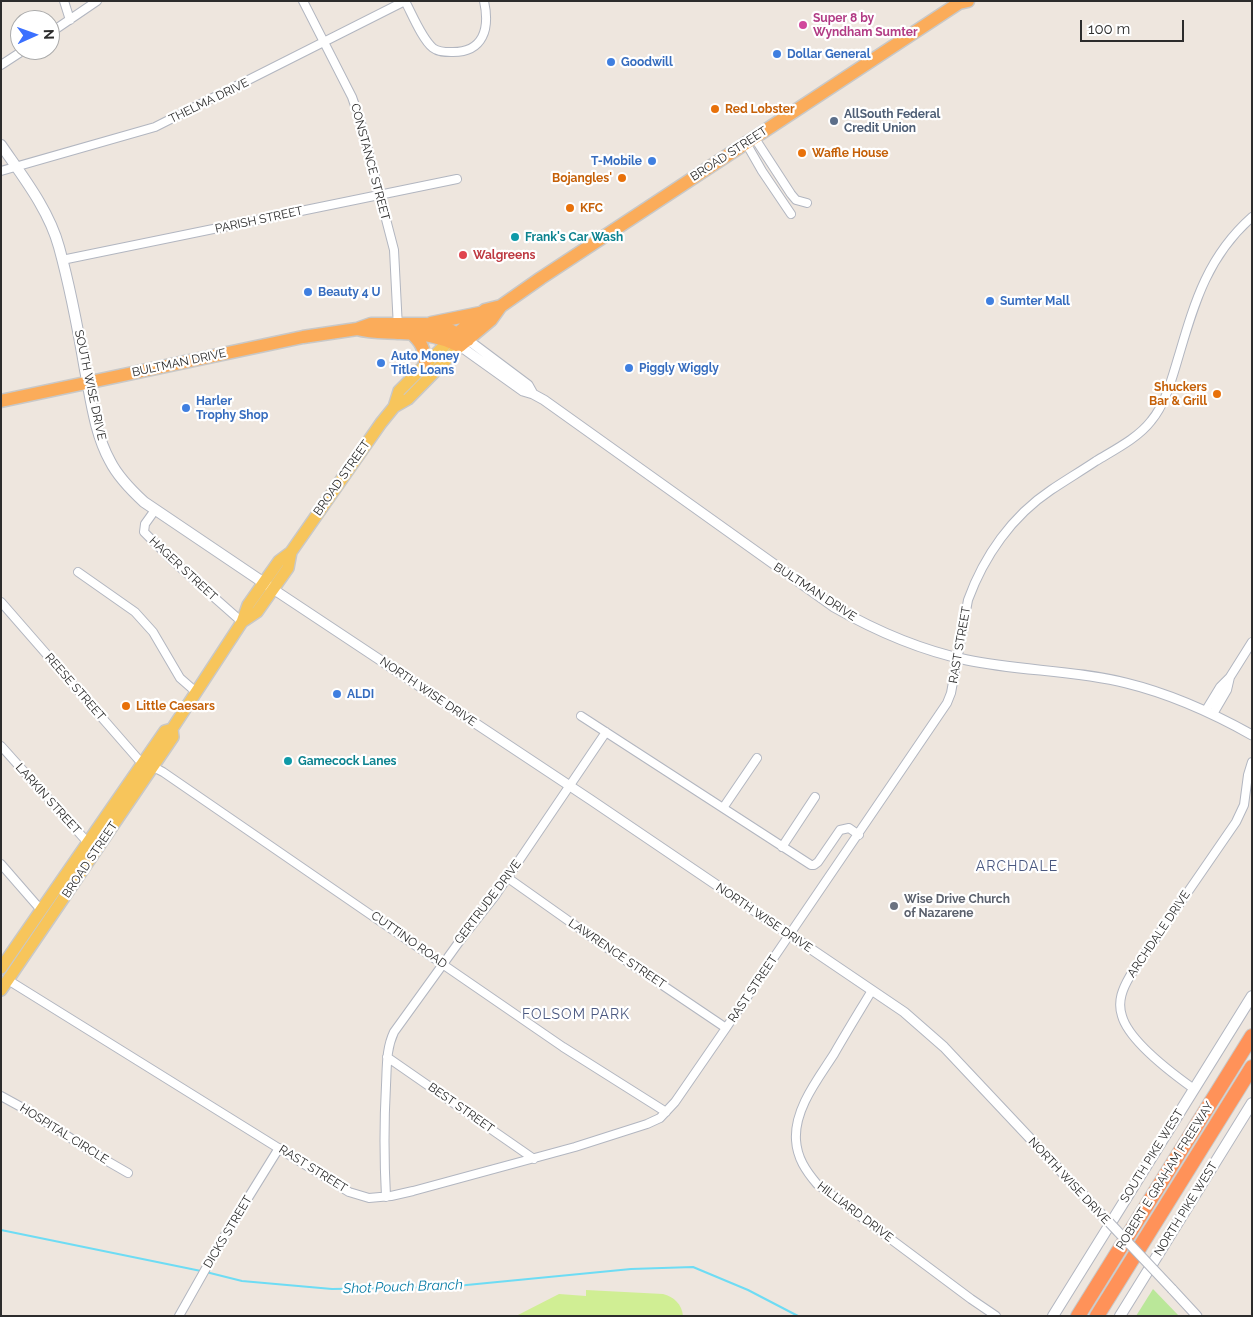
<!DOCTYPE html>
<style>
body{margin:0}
#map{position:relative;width:1253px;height:1317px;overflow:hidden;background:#eee6de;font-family:Raleway,sans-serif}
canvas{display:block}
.frame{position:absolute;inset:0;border:2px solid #2c2c2c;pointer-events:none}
.north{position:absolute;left:10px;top:10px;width:50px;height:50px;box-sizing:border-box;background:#fff;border:1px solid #ababab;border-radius:50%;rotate:88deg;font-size:14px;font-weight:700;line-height:20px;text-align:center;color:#2c2c2c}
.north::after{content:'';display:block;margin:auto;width:18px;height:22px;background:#3b70ff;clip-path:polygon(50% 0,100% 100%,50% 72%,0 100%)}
.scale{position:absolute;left:1080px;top:20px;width:104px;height:22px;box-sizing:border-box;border:2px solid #2c2c2c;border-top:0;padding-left:6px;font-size:15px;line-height:18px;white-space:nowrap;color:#2c2c2c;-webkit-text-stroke:4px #fff;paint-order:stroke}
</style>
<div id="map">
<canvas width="1253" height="1317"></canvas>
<div class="frame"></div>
<div class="north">N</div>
<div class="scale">100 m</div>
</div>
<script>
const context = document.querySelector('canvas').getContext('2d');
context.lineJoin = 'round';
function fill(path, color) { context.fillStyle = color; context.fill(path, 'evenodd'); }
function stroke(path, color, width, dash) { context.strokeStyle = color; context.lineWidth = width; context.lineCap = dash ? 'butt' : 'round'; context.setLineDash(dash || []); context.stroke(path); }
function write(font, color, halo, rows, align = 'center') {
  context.font = font + ' Raleway,sans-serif'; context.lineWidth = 4.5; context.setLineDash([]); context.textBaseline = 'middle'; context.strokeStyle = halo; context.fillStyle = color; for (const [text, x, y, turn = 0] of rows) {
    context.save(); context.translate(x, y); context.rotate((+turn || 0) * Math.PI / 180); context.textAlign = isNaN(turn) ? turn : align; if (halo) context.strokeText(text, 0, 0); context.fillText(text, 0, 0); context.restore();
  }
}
fill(new Path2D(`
 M1153,1289L1179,1316H1136Z`), '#bae799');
fill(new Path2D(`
 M586,1290L663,1294C674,1297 682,1304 683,1316H516L559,1294L586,1296Z`), '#d0ee94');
stroke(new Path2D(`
 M1,1230L201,1271
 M206,1272L242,1281L332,1289L446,1287L631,1269L693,1267L748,1290L798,1316`), '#6edcf4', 2);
const minor = new Path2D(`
 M64,1L70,20
 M303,1L352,97L361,123L394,250L398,328
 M405,1C412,14 422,39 433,48C438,52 445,52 451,52C484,53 490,28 484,1
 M50,33L97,1
 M1,65L24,50
 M754,137L791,194L796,200L807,203
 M746,143L762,171L791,214
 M1,171L155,127L405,1
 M62,260L457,179
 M155,510L145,524L144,532L173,561L242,622
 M78,572L135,612L153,632L180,678L196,692
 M1,602L138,759L163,772L563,1047L666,1112
 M1230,677L1252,642
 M1206,710L1220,687L1230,677L1227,690L1213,714
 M581,716L811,865H814L818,862L840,830L849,828L859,835
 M1,746L90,845
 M723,808L757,758
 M782,847L815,797
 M1,864L41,910
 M508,878L597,941L726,1028
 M8,980L349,1192L369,1198L391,1196L413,1191L575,1147L647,1124L660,1118L675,1102L726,1028L947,703L951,693L968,600C984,556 1012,516 1051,490C1066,480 1081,471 1096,461C1114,450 1138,438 1151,421C1166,403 1172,378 1179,355C1195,301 1208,256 1252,217
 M871,992C859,1012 846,1033 834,1054C818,1079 794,1109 796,1140C797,1158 806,1171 817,1184L971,1299L996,1316
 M387,1057L534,1159
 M1194,1089C1173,1074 1129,1041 1122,1016C1117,1001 1123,988 1130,976L1236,822L1244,805L1248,775L1252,762
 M1,1096L32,1113L95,1154L128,1173
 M386,1197C384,1159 384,1122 386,1085C387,1066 386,1049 394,1032L459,942L495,896L606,732
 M179,1316L222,1240L279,1148`);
const tertiary = new Path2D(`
 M468,340L528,385L533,394
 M460,346L523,391L533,394L544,400L834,607C876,631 920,650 967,660C1019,671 1074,670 1126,683C1171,694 1211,712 1252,735
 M273,589L591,800L904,1012L944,1047L1089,1201
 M1172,1289L1197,1316`);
const secondary = new Path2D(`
 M1,145C23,177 49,210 59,247C70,287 78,329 85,370C91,400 95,434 110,461C118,477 131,490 144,502L270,587
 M1053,1316L1252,996
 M1120,1316L1252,1103`);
const primary = new Path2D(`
 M394,407L399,391L449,341
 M242,622L257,612L288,568L291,552L381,423L394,407L408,399L460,346
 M1,968L165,731L172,729L242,622L248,605L279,561L291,552
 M1,990L173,737L172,729`);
const trunk = new Path2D(`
 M431,323L480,313
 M357,329C372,333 385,332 400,333C421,333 441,337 460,346L491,320L501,306L541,278L959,3L968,1
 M411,333C421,342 425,349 425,363
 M452,338L485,310L501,306
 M1,401L303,337L357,329L371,324H426L450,330L468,340`);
const motorway = new Path2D(`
 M1078,1316L1252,1036
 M1097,1316L1252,1067`);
stroke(minor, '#b2b6c0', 10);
stroke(tertiary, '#b2b6c0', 11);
stroke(secondary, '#b2b6c0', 12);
stroke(primary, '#c8c8c8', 14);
stroke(trunk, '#c8c8c8', 15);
stroke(motorway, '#c8c8c8', 16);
stroke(minor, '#fff', 8);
stroke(tertiary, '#fff', 9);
stroke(secondary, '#fff', 10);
stroke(primary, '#f7c55b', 11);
stroke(trunk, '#fbac5a', 12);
stroke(motorway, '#ff9259', 14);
const tertiaryBridge = new Path2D(`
 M1089,1201L1172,1289`);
stroke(tertiaryBridge, '#b2b6c0', 11, []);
stroke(tertiaryBridge, '#fff', 9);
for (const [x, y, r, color] of [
 [803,25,5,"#d1479c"],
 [777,54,5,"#3f7fe0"],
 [611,62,5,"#3f7fe0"],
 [715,109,5,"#e8710a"],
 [834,121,5,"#5c6f8a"],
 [802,153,5,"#e8710a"],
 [652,161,5,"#3f7fe0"],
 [622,178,5,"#e8710a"],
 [570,208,5,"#e8710a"],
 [515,237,5,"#0f9aa8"],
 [463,255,5,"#e0444e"],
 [308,292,5,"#3f7fe0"],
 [990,301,5,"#3f7fe0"],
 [381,363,5,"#3f7fe0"],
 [629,368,5,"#3f7fe0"],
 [1217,394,5,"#e8710a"],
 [186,408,5,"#3f7fe0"],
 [337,694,5,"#3f7fe0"],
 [126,706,5,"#e8710a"],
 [288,761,5,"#0f9aa8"],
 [894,906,5,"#6b7280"]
]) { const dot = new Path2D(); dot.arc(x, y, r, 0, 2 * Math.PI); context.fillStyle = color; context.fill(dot); stroke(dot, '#fff', 2); }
write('bold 12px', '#b23c85', '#fff', [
 ["Super 8 by",813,18],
 ["Wyndham Sumter",813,32]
], 'left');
write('bold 12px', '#366cbe', '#fff', [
 ["Dollar General",787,54],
 ["Goodwill",621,62],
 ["T-Mobile",642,161,"right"],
 ["Beauty 4 U",318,292],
 ["Sumter Mall",1000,301],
 ["Auto Money",391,356],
 ["Title Loans",391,370],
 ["Piggly Wiggly",639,368],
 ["Harler",196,401],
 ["Trophy Shop",196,415],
 ["ALDI",347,694]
], 'left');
write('12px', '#2c2c2c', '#fff', [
 ["THELMA DRIVE",209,101,-26],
 ["BROAD STREET",729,154,-33],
 ["CONSTANCE STREET",370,162,75],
 ["PARISH STREET",259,220,-12],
 ["BULTMAN DRIVE",179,363,-12],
 ["SOUTH WISE DRIVE",90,385,78],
 ["BROAD STREET",342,478,-55],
 ["HAGER STREET",183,569,43],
 ["BULTMAN DRIVE",815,592,33],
 ["RAST STREET",960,645,-80],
 ["REESE STREET",75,687,49],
 ["NORTH WISE DRIVE",428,692,34],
 ["LARKIN STREET",48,799,48],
 ["BROAD STREET",90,860,-56],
 ["GERTRUDE DRIVE",488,902,-53],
 ["NORTH WISE DRIVE",764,918,34],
 ["ARCHDALE DRIVE",1159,934,-56],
 ["CUTTINO ROAD",409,940,35],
 ["LAWRENCE STREET",617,954,34],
 ["RAST STREET",753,989,-56],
 ["BEST STREET",461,1108,35],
 ["HOSPITAL CIRCLE",64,1134,32],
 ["SOUTH PIKE WEST",1152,1156,-58],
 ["RAST STREET",313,1169,32],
 ["ROBERT E GRAHAM FREEWAY",1165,1176,-58],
 ["NORTH WISE DRIVE",1069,1181,47],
 ["NORTH PIKE WEST",1186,1209,-58],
 ["HILLIARD DRIVE",855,1212,37],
 ["DICKS STREET",228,1232,-59]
]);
write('bold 12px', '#c56008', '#fff', [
 ["Red Lobster",725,109],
 ["Waffle House",812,153],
 ["Bojangles'",612,178,"right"],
 ["KFC",580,208],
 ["Shuckers",1207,387,"right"],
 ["Bar & Grill",1207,401,"right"],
 ["Little Caesars",136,706]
], 'left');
write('bold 12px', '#4e5e75', '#fff', [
 ["AllSouth Federal",844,114],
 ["Credit Union",844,128]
], 'left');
write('bold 12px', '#0d838f', '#fff', [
 ["Frank's Car Wash",525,237],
 ["Gamecock Lanes",298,761]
], 'left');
write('bold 12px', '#be3a42', '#fff', [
 ["Walgreens",473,255]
], 'left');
write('bold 12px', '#5b616d', '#fff', [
 ["Wise Drive Church",904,899],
 ["of Nazarene",904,913]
], 'left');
context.letterSpacing = '1px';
write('14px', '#4a5880', '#fff', [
 ["ARCHDALE",1017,867],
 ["FOLSOM PARK",576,1015]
]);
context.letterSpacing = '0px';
write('italic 14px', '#087ca5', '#fff', [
 ["Shot Pouch Branch",403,1287,-2]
]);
</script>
